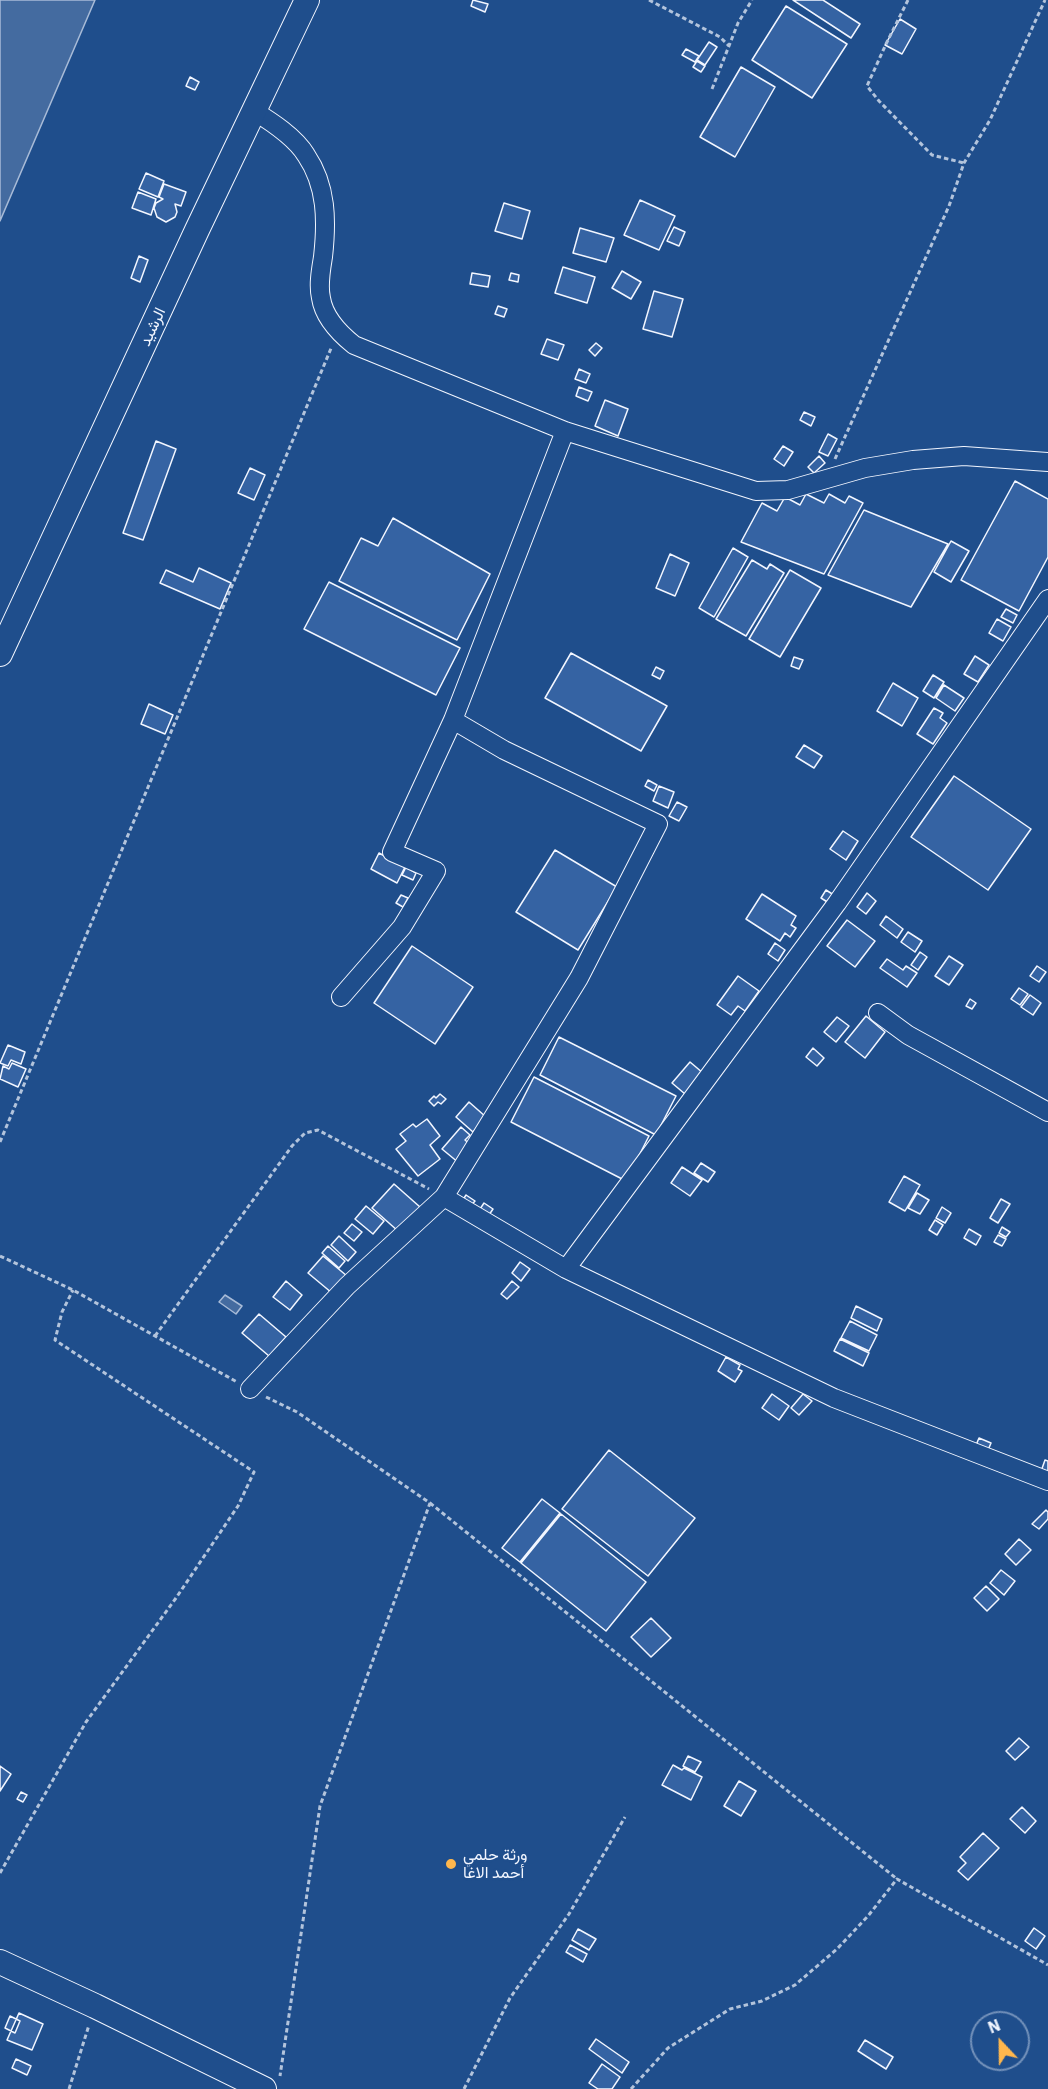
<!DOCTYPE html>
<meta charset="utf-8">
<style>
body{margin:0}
#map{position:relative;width:1048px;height:2089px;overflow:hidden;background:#1f4e8c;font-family:"IBM Plex Sans",sans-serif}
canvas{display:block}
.north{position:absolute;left:970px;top:2011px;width:60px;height:60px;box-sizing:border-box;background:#1f4e8c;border:2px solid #7391ba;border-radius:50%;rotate:338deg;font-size:16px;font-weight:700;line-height:24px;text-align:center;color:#f2f6ff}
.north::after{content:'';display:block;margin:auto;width:21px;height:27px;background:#ffb74d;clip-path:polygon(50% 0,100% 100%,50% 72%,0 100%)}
</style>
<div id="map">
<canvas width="1048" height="2089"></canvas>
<div class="north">N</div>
</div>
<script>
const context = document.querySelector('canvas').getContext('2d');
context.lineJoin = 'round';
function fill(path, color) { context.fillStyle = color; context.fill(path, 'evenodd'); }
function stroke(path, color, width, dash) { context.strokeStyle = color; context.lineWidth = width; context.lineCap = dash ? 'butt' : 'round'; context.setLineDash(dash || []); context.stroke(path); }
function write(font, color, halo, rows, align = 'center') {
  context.font = font + ' "IBM Plex Sans",Vazirmatn,sans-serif'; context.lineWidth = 4.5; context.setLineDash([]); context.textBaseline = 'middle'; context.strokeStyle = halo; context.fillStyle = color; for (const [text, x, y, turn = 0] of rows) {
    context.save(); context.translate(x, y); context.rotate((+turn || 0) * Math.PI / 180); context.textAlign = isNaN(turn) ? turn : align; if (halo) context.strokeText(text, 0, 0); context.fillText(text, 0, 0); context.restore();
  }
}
const water = new Path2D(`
 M0,0H95L0,221Z
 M225,1295L242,1306L236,1314L219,1302Z`);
fill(water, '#446ba0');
stroke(water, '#a8bbd7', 1.5);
const building = new Path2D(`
 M473,0L488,4L485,12L471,6Z
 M793,0H823L860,24L851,38Z
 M786,6L847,44L812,98L752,60Z
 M900,19L916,29L902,54L885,45Z
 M709,42L717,47L705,65L697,60Z
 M686,49L699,56L695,62L682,55Z
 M697,61L705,66L701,72L693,67Z
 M741,67L775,87L735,157L700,137Z
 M190,77L199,82L195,90L186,86Z
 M146,173L164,181L158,197L139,189Z
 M164,184L186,192L181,206L175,204L177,212L175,217L166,222L157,217L154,208L156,203L163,199L159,197Z
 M138,192L156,199L151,215L132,208Z
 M640,200L675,216L659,250L624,235Z
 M504,203L530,211L522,239L495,231Z
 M674,227L685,232L679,246L667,241Z
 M580,228L614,238L606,262L573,253Z
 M139,256L148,260L140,282L131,278Z
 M563,267L595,277L587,303L555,293Z
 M622,271L641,282L631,299L612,288Z
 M472,273L490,276L488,287L470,284Z
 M511,273L519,275L518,282L509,280Z
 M654,291L683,299L672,337L643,329Z
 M498,306L507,309L504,317L495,314Z
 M547,339L564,345L558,360L541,354Z
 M596,343L602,348L595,356L589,350Z
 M579,369L590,374L586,383L575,379Z
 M579,387L592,392L588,401L576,396Z
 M605,400L628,409L618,436L595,426Z
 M804,412L815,417L811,426L800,420Z
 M828,434L837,439L828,456L819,452Z
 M156,441L176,449L143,540L123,533Z
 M783,446L793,452L784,466L774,459Z
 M819,456L825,463L814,473L808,467Z
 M250,468L265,475L254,500L238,493Z
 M1015,481L1048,499V557L1019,611L961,580Z
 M806,494L824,503L829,494L845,503L849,496L863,503L824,574L741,542L762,503L777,511L785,497L800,505Z
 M864,510L948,544L911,607L828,575Z
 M393,518L490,574L457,640L339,581L361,538L378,546Z
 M951,541L969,551L951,582L934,572Z
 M733,548L748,557L714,617L699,608Z
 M670,554L689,563L675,596L656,588Z
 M752,560L767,569L770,564L784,573L746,636L716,619Z
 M199,568L231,583L220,609L160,583L166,570L193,582Z
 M790,570L821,588L780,657L749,639Z
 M329,582L460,648L436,695L304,629Z
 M1006,609L1017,615L1013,623L1001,617Z
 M997,619L1011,627L1003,641L989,633Z
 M571,653L667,706L641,751L545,698Z
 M975,656L989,665L978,682L964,674Z
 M794,657L803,660L799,669L791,666Z
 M656,667L664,671L660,679L652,675Z
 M933,675L944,682L934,698L923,691Z
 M893,683L918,698L902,726L877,711Z
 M944,685L964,698L955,711L936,698Z
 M149,704L173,715L165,734L141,724Z
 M934,708L943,713L940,718L947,723L933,744L917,734Z
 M804,745L822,756L814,768L796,757Z
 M954,776L1031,829L988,890L911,837Z
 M648,780L657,785L654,791L645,786Z
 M659,786L674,792L668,808L653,801Z
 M677,802L687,807L679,821L669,816Z
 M843,831L858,841L846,860L830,849Z
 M555,850L617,887L578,950L516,912Z
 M379,853L405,867L397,883L371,869Z
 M406,867L416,873L413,880L402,875Z
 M826,890L837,897L832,905L821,898Z
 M867,893L876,901L866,914L857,907Z
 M762,894L796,916L791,925L796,928L790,937L785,933L780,941L746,919Z
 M401,895L408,898L403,907L396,903Z
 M886,916L903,929L897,938L880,925Z
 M847,920L875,941L855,967L827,946Z
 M908,932L922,941L915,952L901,942Z
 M775,943L785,950L778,961L768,954Z
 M412,946L473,987L435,1044L374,1003Z
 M920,952L927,957L918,970L911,965Z
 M949,956L963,965L949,985L935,976Z
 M887,959L903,970L906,966L917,973L907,987L880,968Z
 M1037,966L1046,972L1039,982L1030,976Z
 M738,976L759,991L745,1011L738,1006L731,1015L717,1005Z
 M1019,988L1028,994L1020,1005L1011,999Z
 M1030,995L1041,1003L1033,1015L1021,1007Z
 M970,999L976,1003L972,1009L966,1006Z
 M866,1016L885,1032L865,1058L845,1042Z
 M837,1017L849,1026L836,1042L824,1032Z
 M559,1037L676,1096L656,1135L540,1075Z
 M8,1045L25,1052L21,1064L11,1060L8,1066L0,1063Z
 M813,1048L824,1058L817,1066L806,1057Z
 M690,1062L703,1073L685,1094L672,1083Z
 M12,1063L26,1069L18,1087L0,1079L3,1066L9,1069Z
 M534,1077L649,1136L626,1181L511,1122Z
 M440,1094L446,1099L441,1104L438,1102L434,1106L429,1101L434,1096L436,1098Z
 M469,1102L486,1117L473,1132L456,1117Z
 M427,1119L440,1136L430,1145L440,1159L418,1176L396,1149L406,1141L400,1134L413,1124L416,1127Z
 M461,1127L470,1135L465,1140L473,1147L459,1163L442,1149Z
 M701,1163L715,1172L708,1182L694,1173Z
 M682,1167L702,1180L690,1196L671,1183Z
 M904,1176L920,1185L905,1211L889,1202Z
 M394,1184L420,1207L398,1231L372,1208Z
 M917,1193L929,1200L920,1214L908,1208Z
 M466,1195L475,1201L469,1208L461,1203Z
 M1001,1199L1010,1204L998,1223L990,1218Z
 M484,1203L493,1209L487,1218L478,1212Z
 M366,1206L384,1221L373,1234L355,1219Z
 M942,1207L951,1213L945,1223L936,1218Z
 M935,1220L943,1225L937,1235L929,1230Z
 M352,1224L362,1232L354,1241L344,1233Z
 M1002,1227L1010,1232L1006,1237L999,1233Z
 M969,1229L981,1236L976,1245L964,1238Z
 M998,1235L1006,1239L1002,1246L994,1242Z
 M339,1236L356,1252L348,1261L331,1245Z
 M328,1246L345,1261L339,1268L322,1253Z
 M323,1256L347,1276L332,1293L308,1273Z
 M520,1262L530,1269L521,1281L512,1273Z
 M286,1281L302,1295L290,1310L273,1297Z
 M512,1281L519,1287L507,1299L501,1294Z
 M856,1306L882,1319L877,1331L851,1318Z
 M259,1314L286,1337L269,1356L242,1333Z
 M850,1321L877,1335L869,1351L841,1338Z
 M840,1339L869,1353L863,1366L834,1351Z
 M726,1357L740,1365L738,1369L742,1371L735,1382L718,1371Z
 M772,1394L789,1406L779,1420L762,1408Z
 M803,1394L812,1401L799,1415L791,1408Z
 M979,1438L991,1443L986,1455L974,1450Z
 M609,1450L695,1518L648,1576L562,1509Z
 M1045,1460L1048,1461V1480L1039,1477Z
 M542,1499L560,1513L520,1562L502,1548Z
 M1046,1510L1048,1512V1519L1039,1529L1032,1524Z
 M561,1514L646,1582L606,1631L521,1563Z
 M1019,1539L1031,1550L1016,1565L1005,1554Z
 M1001,1570L1015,1581L1004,1595L990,1583Z
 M986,1586L999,1599L987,1611L974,1598Z
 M651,1618L671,1638L651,1657L631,1637Z
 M1019,1738L1029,1747L1015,1760L1006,1751Z
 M688,1756L701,1762L695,1772L683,1766Z
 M673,1765L682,1770L684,1768L702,1777L691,1800L662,1785Z
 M0,1766L11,1774L0,1791Z
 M739,1781L756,1791L741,1816L724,1806Z
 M21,1792L27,1795L23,1802L17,1799Z
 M1022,1807L1036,1821L1025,1833L1010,1819Z
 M983,1833L999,1848L968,1880L958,1871L966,1863L960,1857Z
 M1034,1928L1045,1936L1036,1949L1025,1941Z
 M578,1929L596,1939L589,1950L572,1940Z
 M570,1945L587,1954L583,1962L566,1952Z
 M19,2013L43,2024L32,2050L7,2040Z
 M10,2016L20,2021L15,2033L5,2028Z
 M596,2039L629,2062L622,2073L589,2049Z
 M865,2040L893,2057L886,2069L858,2051Z
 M16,2059L31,2066L27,2075L12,2068Z
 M602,2064L620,2077L612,2089H598L589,2083Z`);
fill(building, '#3563a3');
stroke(building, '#f2f6ff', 1.5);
const minor = new Path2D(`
 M254,111C272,122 295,137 306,155C327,186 327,221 323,257C321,269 318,285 321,298C324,318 339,333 354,345L565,431L756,491L788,490L865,468L913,460L964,456L1048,462
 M341,997L402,927L436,871L392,852L453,720L565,431
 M878,1013L908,1035L1048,1112
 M444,1197L566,1269L834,1398L1048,1481
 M566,1269L837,903L1048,599
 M250,1389L347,1286L444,1197L579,978L658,824L504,750L453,720`);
const major = new Path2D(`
 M0,654L197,230L307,0
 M0,1962L95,2006L264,2089`);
stroke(minor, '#f2f6ff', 20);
stroke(major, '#f2f6ff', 26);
stroke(new Path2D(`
 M649,0L720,37L729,46
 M908,0L886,44L867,86L879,101L932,155L964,163
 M712,89L738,23L752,0
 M835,459L949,206L964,163L990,120L1045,0
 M0,1142L332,346
 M0,1256L73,1290L237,1382
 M155,1336L292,1146L305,1133L318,1130L429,1189
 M266,1397L297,1412L430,1503L320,1806L280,2076
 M430,1503L897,1879
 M0,1873L86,1722L176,1598L238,1506L254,1472L55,1340L62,1312L73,1290
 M69,2089L89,2025
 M464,2089L510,1998L569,1914L625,1817
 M631,2089L668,2048L730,2009L762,2001L795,1985L837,1949L868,1916L897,1879L1048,1965`), '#b3c4dc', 3, [4.5, 3]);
stroke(minor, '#1f4e8c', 18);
stroke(major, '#1f4e8c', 24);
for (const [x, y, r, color] of [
 [451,1864,6,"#ffb74d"]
]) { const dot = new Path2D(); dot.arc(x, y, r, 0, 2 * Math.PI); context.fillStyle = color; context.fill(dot); stroke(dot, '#1f4e8c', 2); }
write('16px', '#f2f6ff', '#1f4e8c', [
 ["الرشيد",153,327,-65]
]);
write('16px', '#f2f6ff', '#1f4e8c', [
 ["ورثة حلمي",463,1855],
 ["أحمد الاغا",463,1873]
], 'left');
</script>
